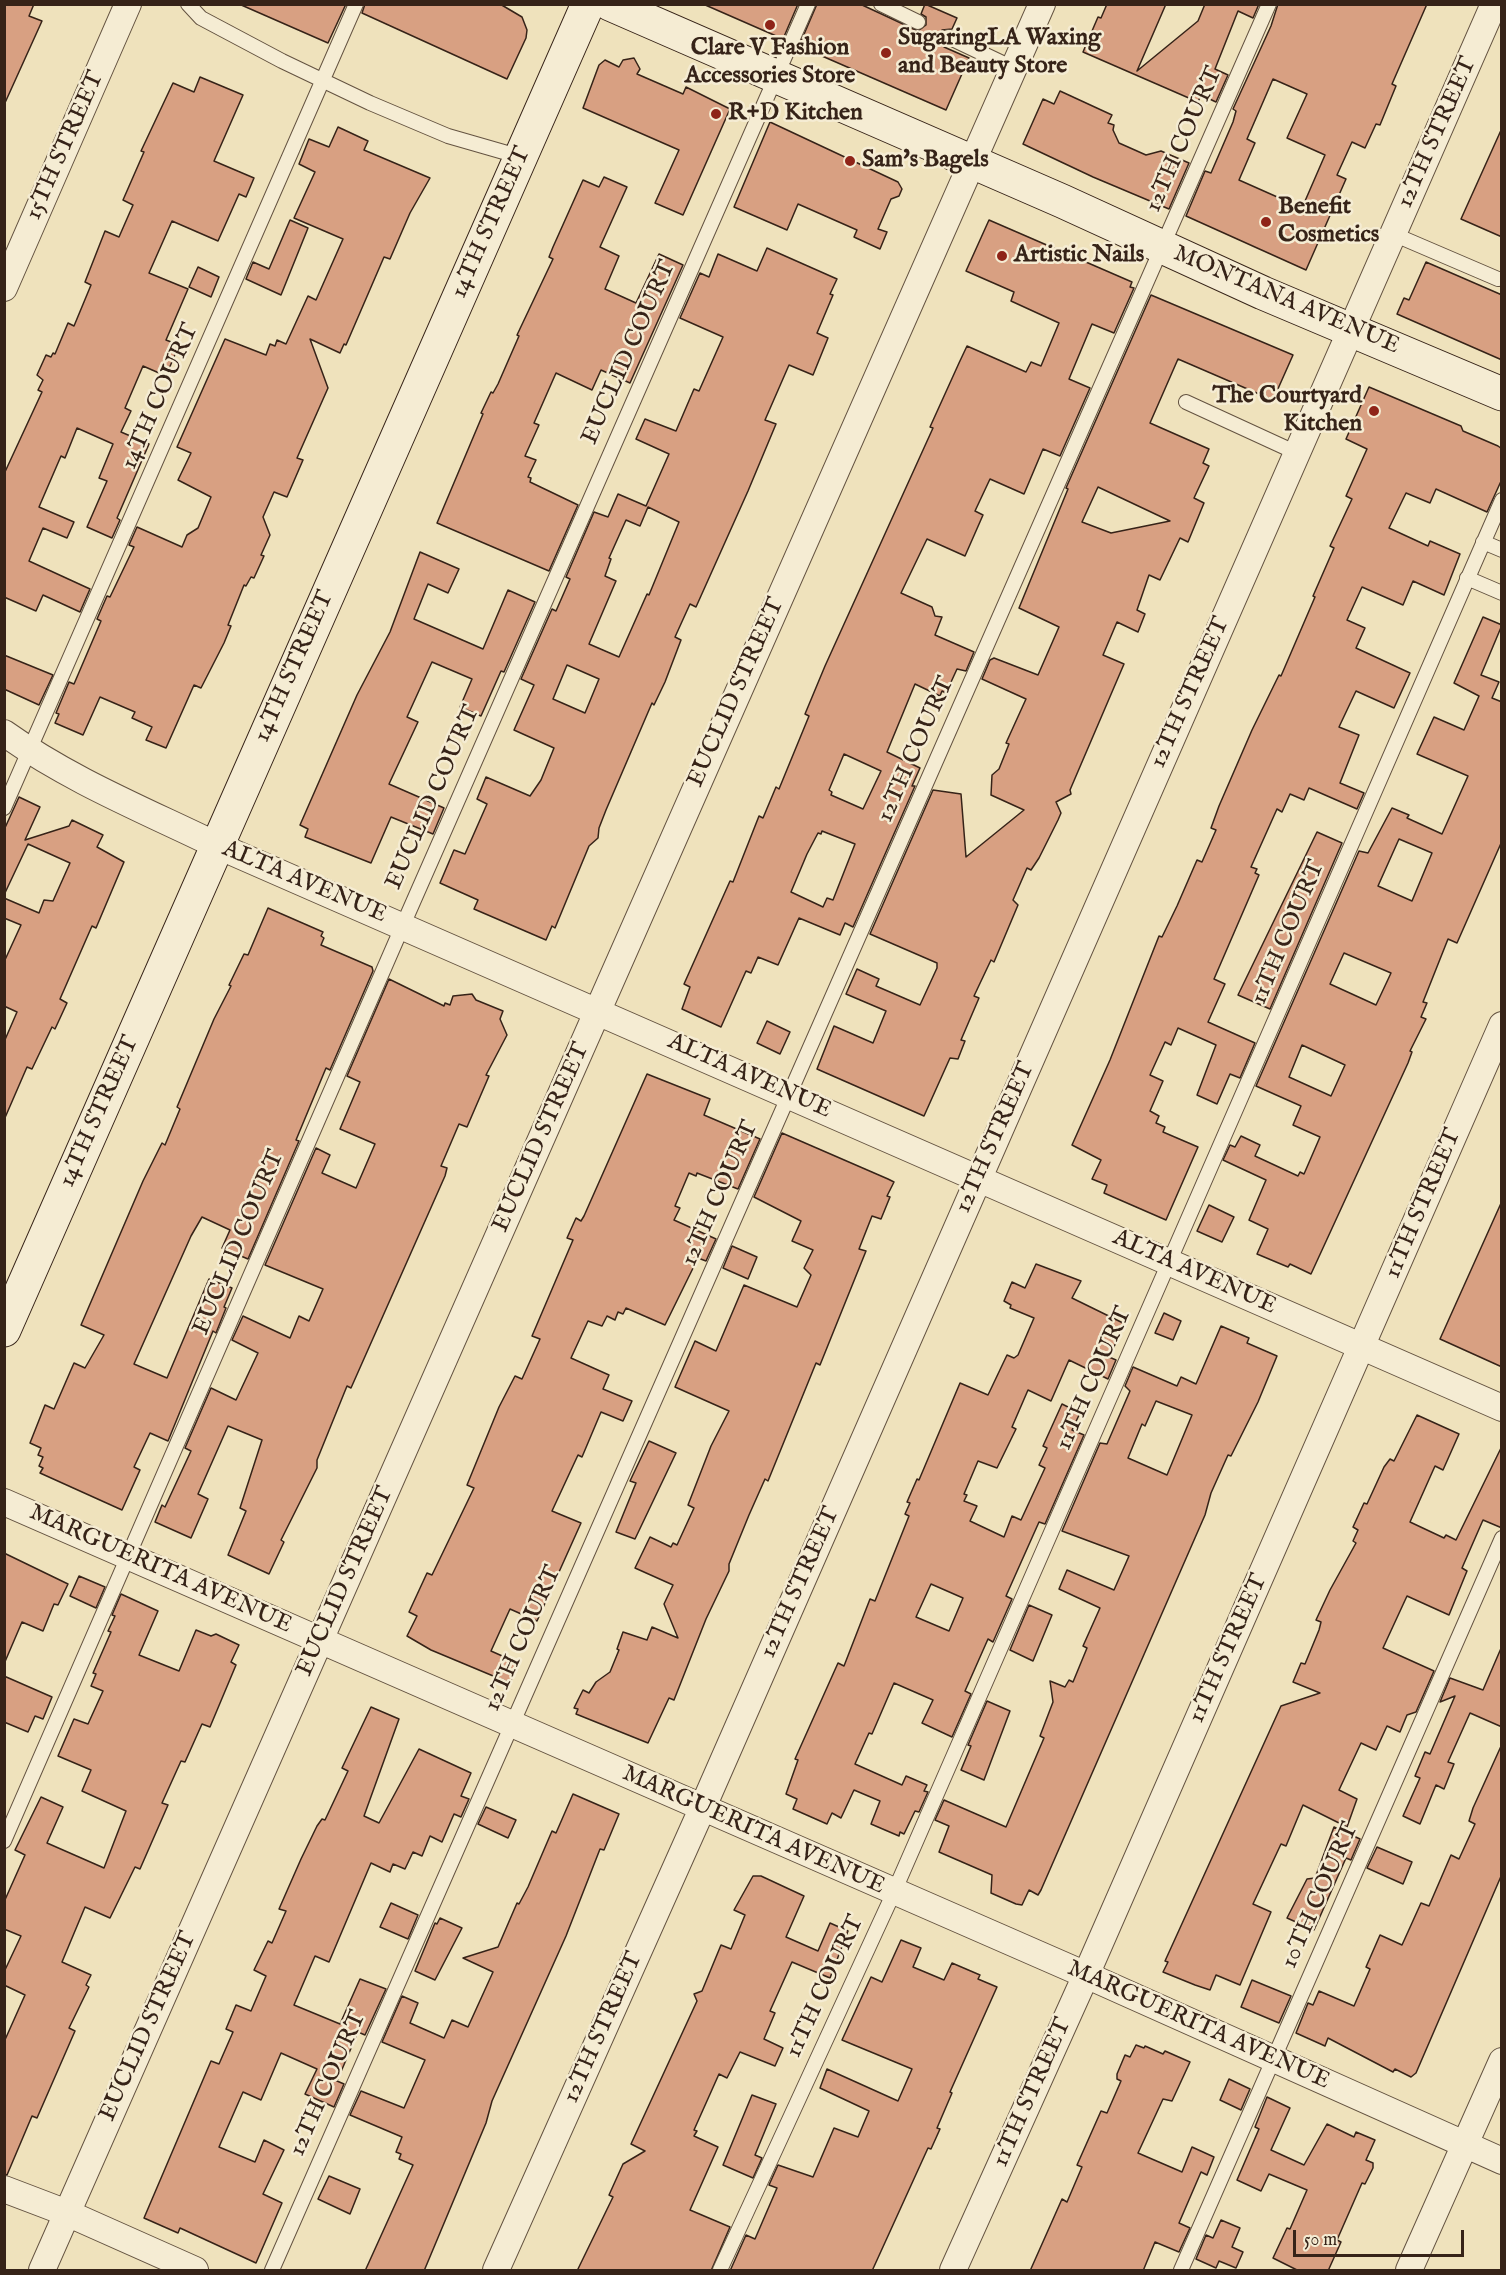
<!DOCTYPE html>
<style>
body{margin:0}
#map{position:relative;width:1506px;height:2275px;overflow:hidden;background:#efe2bc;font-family:"IM FELL English",serif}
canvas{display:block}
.frame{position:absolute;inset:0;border:6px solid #362318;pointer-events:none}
.scale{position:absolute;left:1293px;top:2230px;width:171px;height:27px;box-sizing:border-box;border:3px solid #362318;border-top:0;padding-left:8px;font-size:18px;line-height:21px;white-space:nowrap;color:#362318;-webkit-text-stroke:4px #f5ecd3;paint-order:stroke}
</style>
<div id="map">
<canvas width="1506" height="2275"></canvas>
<div class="frame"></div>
<div class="scale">50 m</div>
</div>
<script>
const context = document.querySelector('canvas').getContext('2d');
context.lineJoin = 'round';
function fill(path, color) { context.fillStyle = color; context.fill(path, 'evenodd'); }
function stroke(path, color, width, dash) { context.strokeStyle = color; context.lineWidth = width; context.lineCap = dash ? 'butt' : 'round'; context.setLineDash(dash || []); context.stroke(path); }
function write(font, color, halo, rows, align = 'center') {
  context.font = font + ' "IM FELL English",serif'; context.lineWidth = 5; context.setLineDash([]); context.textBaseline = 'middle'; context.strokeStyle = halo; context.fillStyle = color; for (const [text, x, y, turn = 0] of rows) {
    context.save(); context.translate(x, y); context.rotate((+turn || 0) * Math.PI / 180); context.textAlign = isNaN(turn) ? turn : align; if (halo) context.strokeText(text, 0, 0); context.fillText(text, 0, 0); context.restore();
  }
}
const building = new Path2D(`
 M4,4H34L29,16L42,21L4,105Z
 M239,4H346L328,43Z
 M365,4H500L522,17L527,30L526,38L507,79L362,13Z
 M703,4H798L783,39Z
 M817,4H860L918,31L926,25V17L921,14L925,4L957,18L952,29L942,30L939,38L944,47L969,58L946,110L799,46Z
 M1107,4H1166L1137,71L1198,21L1205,4H1259L1253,18L1238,11L1215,69L1228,75L1216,102L1201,95L1198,102L1083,52L1098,17L1101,18Z
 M1278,4H1427L1392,84L1396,86L1380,125L1376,124L1365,148L1352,142L1337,175L1346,179L1306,270L1186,216L1205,171L1211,173L1233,122L1236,111L1233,109L1271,26ZM1273,79L1307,94L1287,138L1325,155L1302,208L1239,180L1255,143L1247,139Z
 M634,58L640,69L637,74L683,94L686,87L730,109L683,215L655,203L679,150L583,108L599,65L605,60L619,67L623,60Z
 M200,77L243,95L214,161L254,178L246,197L239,194L218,241L172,221L149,273L188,289L166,340L179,345L166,376L143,366L125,408L131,411L121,432L149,444L117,518L120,520L112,538L87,527L107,481L99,478L113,444L77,428L65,458L61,456L39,507L74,522L67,538L43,528L29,561L90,589L80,612L43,595L36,611L4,597V474L42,392L38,390L43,380L37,375L46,355L51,357L53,353L55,354L68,323L74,326L91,285L85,282L105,231L119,237L133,205L123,200L144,152L141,151L173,83L194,92Z
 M1060,91L1112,115L1108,123L1114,125L1113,130L1119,143L1146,155L1161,151L1189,163L1169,209L1093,177L1023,144L1043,99L1054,104Z
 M770,122L898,182L902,189L899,196L891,199L878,229L887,232L880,249L854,237L857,230L798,204L787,230L734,207Z
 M338,127L368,141L364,150L430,178L410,213L390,259L384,257L346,345L344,344L340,353L310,339L328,388L297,458L303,460L287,497L274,492L263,517L270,535L261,555L264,556L254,578L251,577L246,586L244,585L228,625L231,626L224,643L201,688L194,685L166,748L146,740L152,727L132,718L135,712L100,697L83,735L55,723L59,714L56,713L69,682L74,684L101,621L97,619L107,596L110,597L134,547L129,545L137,527L182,547L187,535L198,528L211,497L178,480L191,453L177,447L225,339L266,355L270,344L275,346L277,340L286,344L308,296L316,300L343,239L294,218L315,172L299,164L309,139L329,147Z
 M1502,128V237L1461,219Z
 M604,177L627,187L600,247L619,256L605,289L636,303L659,254L683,265L630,383L601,370L592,390L556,373L534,423L539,425L525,456L536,460L528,477L531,478L530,482L578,505L549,571L437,523L483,414L481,413L491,392L493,393L498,384L519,336L517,335L553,259L549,257L553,247L583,180L599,187Z
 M290,220L308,228L281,295L246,279L253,262L269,269Z
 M989,220L1132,282L1130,287L1134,288L1114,333L1092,324L1069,379L1090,388L1060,456L1043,449L1024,494L990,479L975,511L983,515L965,556L927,539L901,593L932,607L935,616L942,617L935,635L974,652L966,671L957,669L946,693L942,691L940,696L915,684L887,752L920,768L912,786H915L853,927L845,923L840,935L799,918L778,965L758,957L751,973L746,971L721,1027L682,1009L690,987L684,984L730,881L733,882L759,816L763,818L776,787L779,789L809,716L805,714L825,666L933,428L930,427L959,363L967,346L1026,372L1031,362L1041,366L1059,323L1011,301L1014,292L966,271ZM844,754L881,771L863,809L831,795L832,792L829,790ZM822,831L855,844L833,900L827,898L823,907L791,892L807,854L818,833L821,834Z
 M767,248L837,279L830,294L833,295L817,333L828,338L813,375L789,365L765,420L776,424L748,491L696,607L690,604L675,637L681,640L665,682L654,705L652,703L606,810L599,828L598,838L589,846L555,928L552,926L546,940L474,909L478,900L440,883L454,850L465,854L487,804L477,799L486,777L530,796L541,780L554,748L514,730L534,685L521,679L552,609L556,611L570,579L566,577L594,512L608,517L618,494L646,506L669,454L636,439L645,419L676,431L694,389L699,391L723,337L680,318L700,273L709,277L718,254L757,271ZM648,507L679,522L649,595L647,594L619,657L589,644L616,581L605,576L611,559L609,558L626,520L640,526ZM567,665L599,679L585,713L553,699Z
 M1426,262L1502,295V360L1397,314L1404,298L1409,300Z
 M198,267L219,277L211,297L189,287Z
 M1151,295L1293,355L1273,400L1178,359L1150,423L1209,449L1203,463L1209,466L1194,498L1204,503L1188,542L1180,538L1160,580L1149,575L1137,610L1145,614L1138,632L1117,622L1103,655L1124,664L1070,790L1071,794L1056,802L1061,813L1058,820L1039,858L1031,870L1027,868L1013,900L1018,905L994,962L991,960L974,996L979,998L961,1040L965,1041L958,1059L950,1058L924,1116L817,1069L834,1026L873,1043L886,1011L846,994L857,969L879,979L876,986L920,1005L937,968V963L870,934L933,790L961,794L966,857L1024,810L991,795L992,775L999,769L1009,744L1006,743L1026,699L982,679L990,660L994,658L1038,675L1059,627L1019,608L1068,489L1066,488ZM1098,487L1170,521L1111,533L1082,522Z
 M1369,387L1461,426L1463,431L1498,446L1502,449V479L1487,512L1436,489L1430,503L1406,493L1389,528L1428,546L1430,541L1460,554L1444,595L1413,581L1403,605L1362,587L1347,620L1365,628L1356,648L1410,673L1394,708L1356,691L1339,727L1359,735L1340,783L1364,793L1357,809L1309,788L1304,800L1290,794L1282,812L1277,809L1251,867L1257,869L1255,873L1259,875L1214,979L1225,984L1208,1022L1255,1043L1240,1078L1230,1074L1217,1104L1197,1095L1216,1045L1178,1028L1171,1045L1165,1042L1150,1075L1163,1081L1150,1111L1159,1116L1156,1123L1165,1127L1163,1132L1198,1147L1166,1220L1104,1193L1107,1185L1092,1179L1101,1160L1072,1145L1110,1060L1159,936L1162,937L1177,906L1197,860L1202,862L1216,830L1211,828L1219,806L1252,730L1279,675L1281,676L1315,597L1313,596L1334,548L1330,546L1352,499L1346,496L1367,449L1346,439Z
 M420,552L459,569L448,593L428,584L414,619L483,649L508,590L535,602L504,672L501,671L481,716L460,707L472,679L432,662L407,717L418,722L389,784L444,808L433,834L391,817L371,863L305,837L308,829L300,825L357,695L390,632Z
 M1483,617L1502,625L1481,675L1499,682L1492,698L1502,702V841L1457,943L1448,939L1423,1002L1427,1003L1421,1017L1426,1019L1410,1051L1412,1052L1408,1063L1311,1274L1290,1264L1288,1267L1257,1254L1268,1229L1249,1220L1266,1180L1223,1160L1230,1145L1235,1147L1241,1136L1260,1145L1255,1156L1298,1176L1300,1172L1304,1174L1320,1137L1293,1125L1301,1106L1256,1086L1359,851L1368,853L1392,808L1409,815L1407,818L1442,834L1468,776L1417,754L1434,717L1464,730L1479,696L1454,683ZM1399,839L1432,853L1412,901L1378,886ZM1344,953L1391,973L1376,1005L1330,984ZM1302,1045L1345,1065L1331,1096L1289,1077Z
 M4,655L53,675L39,705L4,689Z
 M19,797L40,807L25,840L69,826L72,820L103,835L97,847L124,862L96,928L92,926L60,999L67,1003L55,1029L52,1027L32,1069L27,1067L4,1120V1042L17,1012L4,1006V962L21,925L4,918V898L39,913L44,900L53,901L70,863L28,844L4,895V830Z
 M1317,832L1342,843L1270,1009L1238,995Z
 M268,908L323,932L321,936L324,938L321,945L372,967L373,971L330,1070L326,1068L296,1140L299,1141L248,1259L222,1248L230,1230L202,1217L191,1236L134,1364L167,1378L209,1279L232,1288L224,1307L226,1308L216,1333L213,1331L168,1441L150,1433L134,1467L140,1470L122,1510L40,1473L43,1468L39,1466L43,1457L38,1455L41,1448L30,1443L45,1405L54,1409L74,1363L85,1368L104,1335L81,1325L143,1181L162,1143L165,1145L180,1109L177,1107L214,1019L231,986L229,985L244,954L248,955Z
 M389,979L444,1006L445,1003L450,1005L453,996L472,994L476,1000L503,1011L500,1019L507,1035L486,1075L489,1076L467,1127L459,1124L441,1166L447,1168L445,1176L351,1388L347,1386L317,1460V1468L281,1540L284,1542L269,1574L228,1555L246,1511L240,1508L262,1440L228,1426L198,1494L208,1499L191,1538L155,1522L162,1505L165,1507L191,1451L185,1448L211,1388L236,1400L258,1353L232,1340L243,1316L290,1338L299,1316L309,1321L323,1289L265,1265L316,1148L330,1155L322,1173L356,1188L375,1144L340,1129L360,1082L347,1076Z
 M767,1021L790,1032L780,1054L757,1043Z
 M647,1074L710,1099L704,1115L760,1139L738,1189L697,1173L696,1176L689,1173L675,1206L680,1208L674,1220L716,1239L706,1261L698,1258L665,1325L626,1308L623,1314L618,1312L615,1320L607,1316L602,1326L588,1321L571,1358L609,1375L603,1389L632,1401L623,1421L601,1412L582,1457L578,1455L552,1511L581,1523L537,1621L510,1609L491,1651L518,1663L510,1683L431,1650L407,1636L417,1616L409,1612L427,1573L432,1575L474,1488L467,1485L499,1407L515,1376L522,1379L540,1339L532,1336L573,1240L567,1238L576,1218L581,1221L584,1216Z
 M782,1133L888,1179L894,1182L887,1196L890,1197L881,1219L872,1216L859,1249L866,1251L820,1365L816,1363L768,1481L765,1479L749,1515L729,1564V1571L706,1619L674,1700L669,1698L648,1743L576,1714L578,1709L574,1708L583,1690L589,1693L596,1682L610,1672L619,1650L617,1649L623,1632L647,1640L652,1627L678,1638L664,1604L673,1585L635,1568L650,1537L671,1547L673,1543L677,1545L694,1508L688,1505L711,1446L729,1411L675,1387L695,1341L716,1351L744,1285L797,1307L811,1275L804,1268L813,1250L792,1241L801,1221L754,1197Z
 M1502,1201V1367L1440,1339Z
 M1209,1205L1234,1217L1222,1242L1197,1231Z
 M732,1246L757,1257L748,1279L723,1268Z
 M1036,1264L1081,1281L1072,1298L1125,1324L1109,1357L1116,1360L1108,1379L1069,1360L1051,1401L1028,1390L1012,1427L1016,1429L997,1468L978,1461L964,1494L967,1495L964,1501L977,1506L970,1521L1004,1537L1012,1516L1021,1520L1045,1468L1039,1465L1047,1448L1043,1446L1062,1404L1080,1413L1072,1430L1084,1435L1045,1524L1039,1522L1006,1596L1012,1599L993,1642L988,1639L965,1691L971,1694L952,1737L922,1723L933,1700L894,1683L872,1734L869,1733L855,1764L902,1785L906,1776L927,1785L924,1791L928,1792L919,1812L915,1811L904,1834L900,1832L899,1836L871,1824L880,1801L854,1790L841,1818L832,1813L827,1824L793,1809L797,1799L786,1794L798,1760L795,1759L838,1663L844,1666L870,1599L875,1601L909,1516L905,1514L910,1503L907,1502L917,1479L919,1480L960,1383L988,1395L1007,1355L1014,1358L1018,1355L1034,1318L1010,1308L1011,1305L1004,1301L1012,1282L1025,1288ZM931,1584L963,1598L949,1631L916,1617Z
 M1164,1313L1181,1321L1173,1340L1155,1333Z
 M1221,1326L1249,1338L1247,1343L1277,1356L1258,1402L1231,1456L1228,1455L1211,1493L1205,1515L1041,1890L1038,1895L1029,1890L1022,1905L1016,1904L991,1893L992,1875L939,1852L949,1826L935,1820L944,1800L1006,1827L1044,1738L1040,1736L1053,1702L1050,1681L1065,1687L1069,1680L1073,1682L1087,1648L1083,1646L1100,1608L1059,1589L1067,1570L1114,1590L1129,1556L1062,1531L1100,1443L1107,1444L1130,1391L1125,1386L1133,1367L1177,1386L1181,1377L1196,1384ZM1156,1401L1192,1415L1167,1475L1128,1458L1142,1424L1145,1426Z
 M1417,1415L1459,1434L1443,1470L1435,1466L1410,1522L1444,1538L1446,1535L1456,1540L1502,1446V1528L1483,1520L1462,1568L1467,1571L1449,1615L1407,1596L1383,1648L1434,1671L1416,1712L1407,1715L1400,1732L1387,1726L1376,1750L1361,1743L1339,1790L1357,1799L1347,1827L1303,1805L1286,1846L1281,1844L1253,1904L1271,1912L1240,1985L1216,1975L1210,1990L1195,1985L1163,1972L1168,1962L1165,1961L1281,1706L1320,1693L1293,1682L1301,1663L1305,1664L1319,1630L1321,1622L1316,1620L1330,1590L1356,1543L1353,1541L1358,1530L1353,1527L1364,1503L1367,1504L1384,1467L1390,1459L1394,1461Z
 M649,1441L676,1453L635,1539L616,1532L636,1483L630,1481Z
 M4,1553L68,1584L58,1605L54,1604L43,1631L22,1622L4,1664Z
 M79,1576L105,1587L96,1608L70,1596Z
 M121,1594L158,1611L139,1655L179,1671L196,1630L211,1636L216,1634L239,1645L231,1662L236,1665L210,1727L202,1724L185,1762L181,1761L162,1803L168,1805L140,1869L135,1867L110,1918L85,1907L62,1962L91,1975L86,1985L89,1987L69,2028L75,2031L37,2118L32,2116L7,2175L4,2174V2042L25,1995L4,1985V1972L21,1936L4,1929V1902L25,1855L15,1850L41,1797L63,1807L47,1843L104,1868L126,1811L82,1791L91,1770L58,1756L74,1719L88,1724L103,1691L91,1686L96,1674L93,1673L111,1632L108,1631L115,1616L112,1615Z
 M1029,1605L1052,1615L1033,1661L1010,1650Z
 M1502,1646V1727L1470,1713L1448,1762L1454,1764L1444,1789L1436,1785L1420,1824L1403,1816L1420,1778L1415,1776L1425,1752L1430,1754L1455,1696L1440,1702L1450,1678L1483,1690Z
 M4,1676L52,1697L43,1719L35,1716L28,1732L4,1722Z
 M987,1701L1010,1711L984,1780L961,1770L971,1746L968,1745Z
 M371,1707L399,1719L364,1816L379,1823L419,1749L471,1773L461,1796L469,1799L461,1817L454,1814L442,1842L430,1836L422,1856L413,1852L405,1869L393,1864L390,1872L371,1863L329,1962L315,1956L294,2005L340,2024L360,1979L386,1989L365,2035L358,2032L337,2081L344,2084L334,2107L305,2094L317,2069L281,2053L261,2100L243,2092L219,2147L255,2162L264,2140L284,2150L263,2194L282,2203L256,2263L180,2228L178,2233L144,2218L211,2061L219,2064L233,2032L226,2029L236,2005L251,2011L266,1976L254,1970L268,1941L272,1943L286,1911L279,1909L301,1859L317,1826L322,1819L325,1820L348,1771L342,1768Z
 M1502,1744V1874L1416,2073L1411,2077L1395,2069L1393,2072L1328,2038L1325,2046L1296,2033L1308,2003L1313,2005L1319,1991L1354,2006L1370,1969L1366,1967L1380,1935L1402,1945L1421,1903L1429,1906L1451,1855L1459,1859L1475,1824L1469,1821L1473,1808Z
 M573,1794L619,1814L604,1850L600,1849L566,1936L492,2101L486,2123L424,2271H365L413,2165L399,2159L401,2154L396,2152L402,2137L350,2115L361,2091L404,2108L425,2060L382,2042L402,1996L418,2003L410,2023L444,2038L452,2020L468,2027L493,1972L463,1958L498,1947L517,1903L519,1904L528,1887L552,1831L556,1833Z
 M486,1807L516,1820L508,1838L478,1824Z
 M1334,1827L1360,1839L1351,1860L1346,1858L1314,1930L1287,1918L1307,1879L1315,1878Z
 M1377,1847L1412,1862L1403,1884L1367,1868Z
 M753,1876H761L804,1896L786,1937L818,1951L830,1923L848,1931L830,1978L792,1962L770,2011L775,2013L764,2039L783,2048L775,2066L740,2052L727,2078L719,2074L694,2130L697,2131L694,2136L718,2147L690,2210L730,2227L711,2271H577L613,2197L609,2195L623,2164L645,2151L631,2144L697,2001L694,1994L702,1991L721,1945L731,1949L745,1915L734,1910Z
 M391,1903L418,1915L408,1939L380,1927Z
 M440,1918L462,1928L435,1980L415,1971L435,1923L437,1924Z
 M901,1940L921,1948L913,1967L944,1980L952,1963L980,1975L978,1979L997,1987L950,2092L952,2093L937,2128L940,2129L931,2149L928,2148L872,2271H730L746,2235L755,2239L777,2188L769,2185L778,2165L813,2177L834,2128L858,2137L869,2111L820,2088L827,2069L898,2101L912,2069L842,2040L871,1977L882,1982Z
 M1252,1980L1291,1996L1279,2023L1241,2007Z
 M1136,2045L1144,2048L1145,2046L1163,2054L1165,2051L1190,2062L1172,2101L1163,2099L1138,2153L1182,2172L1192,2147L1214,2157L1207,2175L1201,2172L1179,2223L1190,2228L1179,2252L1155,2242L1143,2271H1030L1062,2199L1067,2202L1082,2167L1077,2165L1101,2111L1107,2113L1121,2081L1117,2079V2074L1125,2055L1130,2057Z
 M1229,2079L1250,2089L1241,2110L1220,2100Z
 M752,2095L776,2104L755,2155L762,2158L753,2178L723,2165Z
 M1267,2097L1290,2108L1271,2150L1304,2165L1327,2124L1354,2137L1356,2132L1375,2140L1366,2160L1373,2163V2168L1365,2184L1362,2183L1337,2240L1341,2242L1328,2271H1299L1273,2258L1287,2228L1290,2229L1307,2190L1269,2174L1261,2191L1237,2180L1259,2129L1255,2127Z
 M329,2176L360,2189L350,2214L318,2199Z
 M1221,2220L1240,2228L1232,2247L1243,2252L1236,2268L1219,2261L1216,2268L1196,2259L1206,2235L1213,2238Z`);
fill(building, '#d8a082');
stroke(building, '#362318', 1.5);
const lane = new Path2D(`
 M188,4L201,18L282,61L370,103L448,136L521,157
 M881,4L918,22
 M948,37L1013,68
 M1393,234L1498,279
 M1186,402L1297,453
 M1483,542L1502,550
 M1467,578L1502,593
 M4,808L356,4
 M4,1841L403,925L808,4
 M272,2270L1269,4
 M720,2270L894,1892L1502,500
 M1181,2270L1502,1538`);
const street = new Path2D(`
 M4,288L128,4
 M4,733C70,780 144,810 216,845L1502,1408
 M4,1502L1086,1975L1502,2161
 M4,2189L67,2213L195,2270
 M42,2270L1042,4
 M496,2270L702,1809L1494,4
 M953,2270L1086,1975L1502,1025
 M1409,2270L1502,2061`);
const secondary = new Path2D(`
 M610,4L1062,201L1263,293L1502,394
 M4,1330L588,4`);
stroke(lane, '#645341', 16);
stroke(street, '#645341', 28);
stroke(secondary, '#362318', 35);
stroke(lane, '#f5ecd3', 14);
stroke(street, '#f5ecd3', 26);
stroke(secondary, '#f5ecd3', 33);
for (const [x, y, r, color] of [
 [770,25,6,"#8f2418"],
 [886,53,6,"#8f2418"],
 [716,114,6,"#8f2418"],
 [850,161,6,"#8f2418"],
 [1266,222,6,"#8f2418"],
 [1002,256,6,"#8f2418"],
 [1374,411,6,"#8f2418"]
]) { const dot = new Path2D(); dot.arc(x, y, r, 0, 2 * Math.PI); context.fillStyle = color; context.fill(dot); stroke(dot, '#f5ecd3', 2); }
write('bold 24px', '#362318', '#f5ecd3', [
 ["SugaringLA Waxing",898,39],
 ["and Beauty Store",898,67],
 ["Clare V Fashion",770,49,"center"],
 ["Accessories Store",770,77,"center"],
 ["R+D Kitchen",728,114],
 ["Sam's Bagels",862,161],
 ["Benefit",1278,208],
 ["Cosmetics",1278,236],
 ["Artistic Nails",1014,256],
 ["The Courtyard",1362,397,"right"],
 ["Kitchen",1362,425,"right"]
], 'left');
write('24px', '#362318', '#f5ecd3', [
 ["12TH STREET",1438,133,-66],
 ["12TH COURT",1185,140,-66],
 ["15TH STREET",66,146,-66],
 ["14TH STREET",492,223,-66],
 ["MONTANA AVENUE",1286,301,23],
 ["EUCLID COURT",630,353,-66],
 ["14TH COURT",161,397,-66],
 ["14TH STREET",295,667,-66],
 ["EUCLID STREET",737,693,-66],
 ["12TH STREET",1191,693,-66],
 ["12TH COURT",917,750,-66],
 ["EUCLID COURT",434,798,-66],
 ["ALTA AVENUE",304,883,23],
 ["11TH COURT",1289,933,-67],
 ["ALTA AVENUE",749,1077,24],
 ["14TH STREET",100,1112,-66],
 ["EUCLID STREET",542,1138,-66],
 ["12TH STREET",996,1138,-66],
 ["12TH COURT",721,1194,-66],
 ["11TH STREET",1424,1204,-67],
 ["EUCLID COURT",240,1243,-67],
 ["ALTA AVENUE",1194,1273,24],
 ["11TH COURT",1095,1379,-66],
 ["MARGUERITA AVENUE",160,1570,24],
 ["EUCLID STREET",346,1582,-66],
 ["12TH STREET",801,1583,-66],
 ["12TH COURT",524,1639,-66],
 ["11TH STREET",1229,1649,-66],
 ["MARGUERITA AVENUE",753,1831,24],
 ["10TH COURT",1321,1896,-66],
 ["11TH COURT",826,1987,-65],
 ["MARGUERITA AVENUE",1198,2026,24],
 ["EUCLID STREET",149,2027,-66],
 ["12TH STREET",604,2028,-66],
 ["12TH COURT",329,2084,-66],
 ["11TH STREET",1033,2093,-66]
]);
</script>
